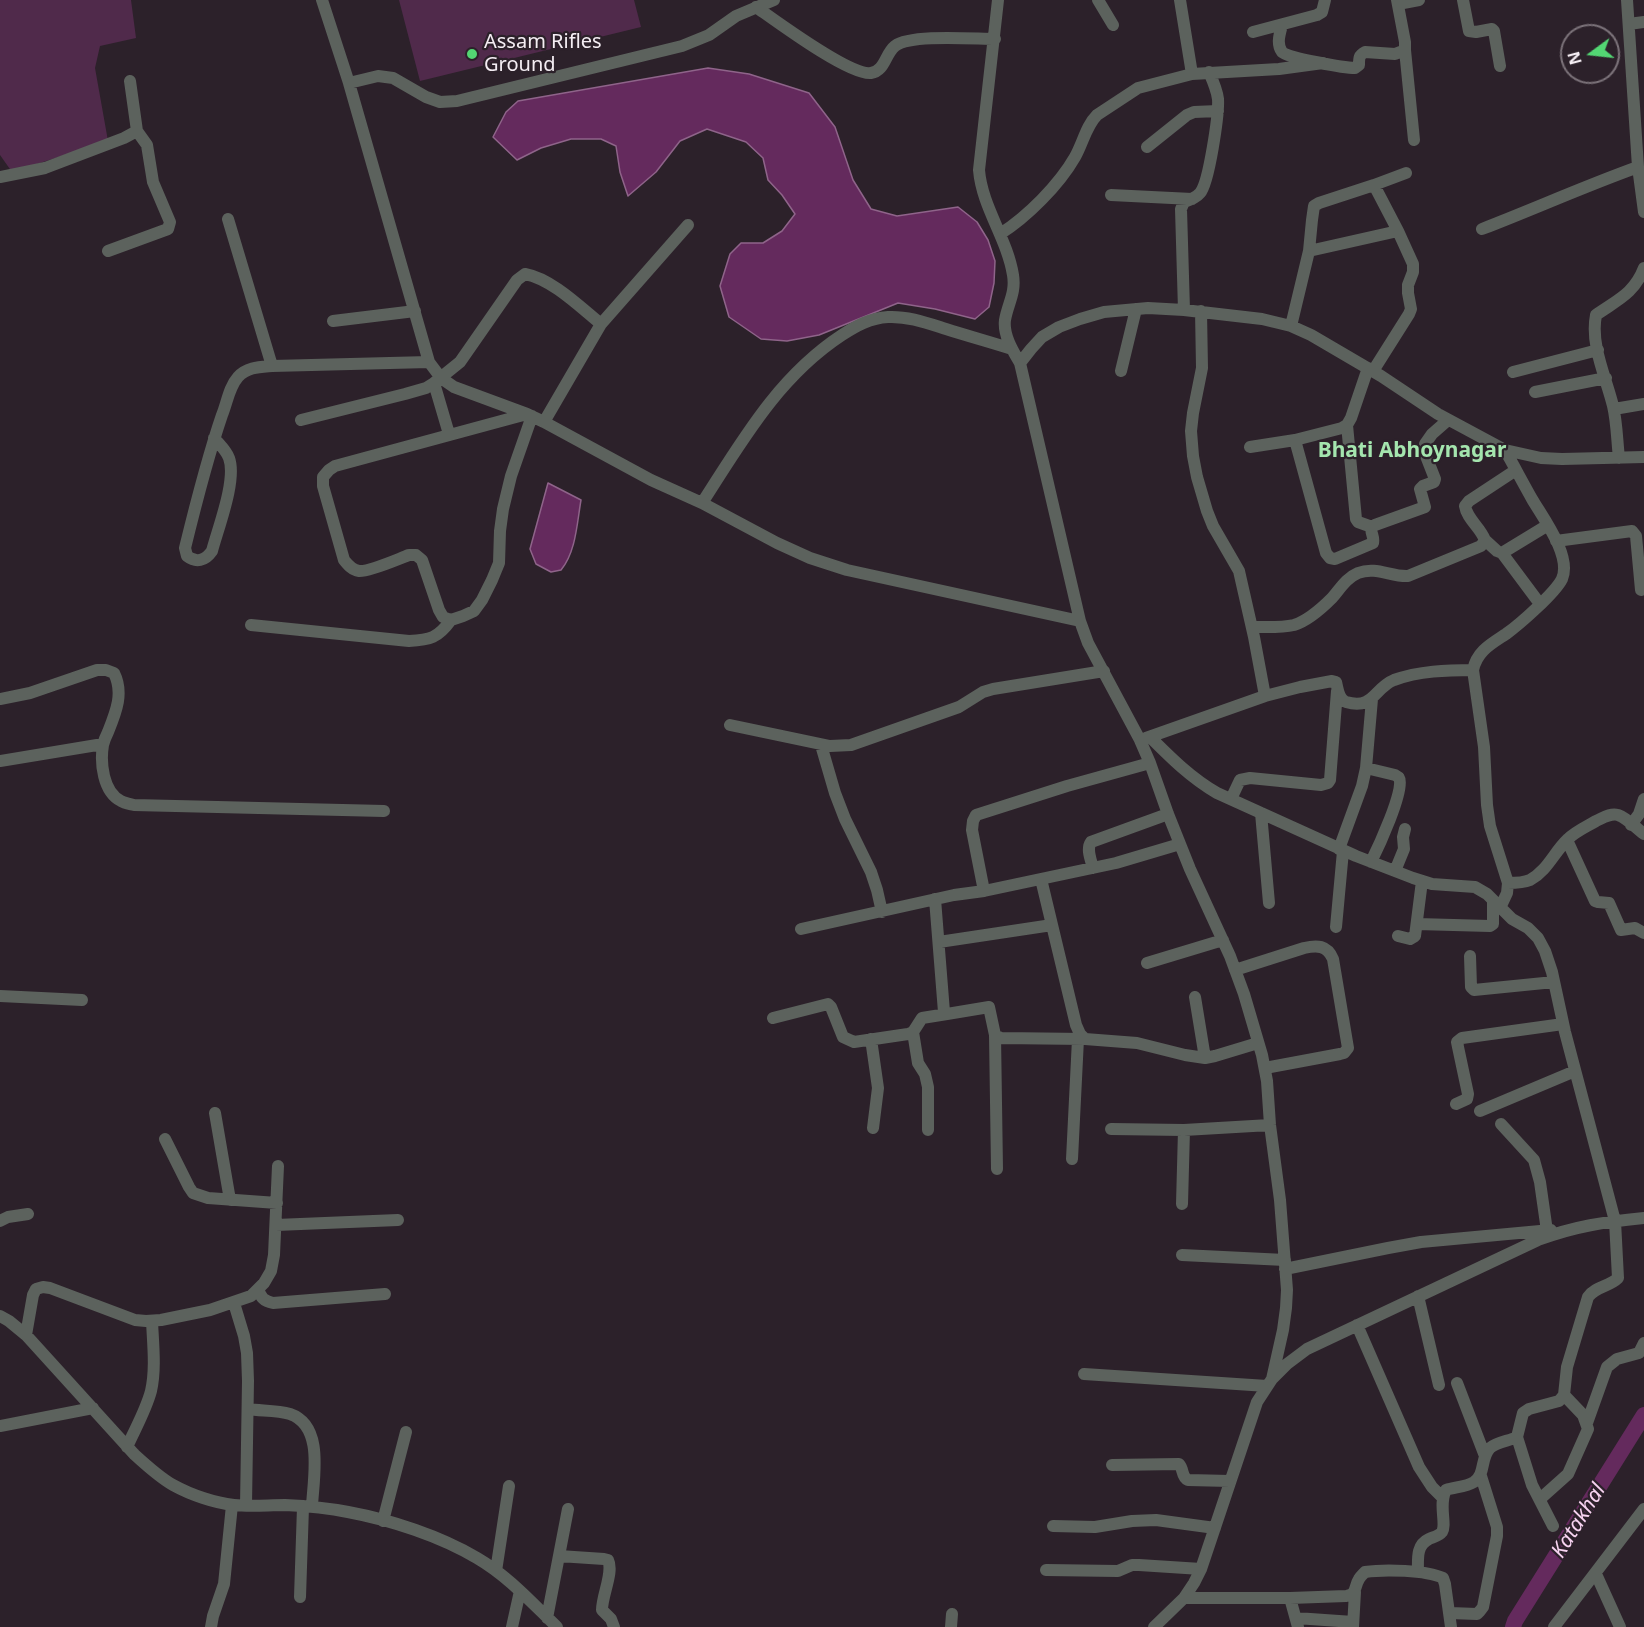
<!DOCTYPE html>
<style>
body{margin:0}
#map{position:relative;width:1644px;height:1627px;overflow:hidden;background:#2c212a;font-family:"Noto Sans",sans-serif}
canvas{display:block}
.north{position:absolute;left:1560px;top:24px;width:60px;height:60px;box-sizing:border-box;background:#2c212a;border:2px solid #7c737a;border-radius:50%;rotate:255deg;font-size:16px;font-weight:700;line-height:24px;text-align:center;color:#f4edf3}
.north::after{content:'';display:block;margin:auto;width:21px;height:27px;background:#53d673;clip-path:polygon(50% 0,100% 100%,50% 72%,0 100%)}
</style>
<div id="map">
<canvas width="1644" height="1627"></canvas>
<div class="north">N</div>
</div>
<script>
const context = document.querySelector('canvas').getContext('2d');
context.lineJoin = 'round';
function fill(path, color) { context.fillStyle = color; context.fill(path, 'evenodd'); }
function stroke(path, color, width, dash) { context.strokeStyle = color; context.lineWidth = width; context.lineCap = dash ? 'butt' : 'round'; context.setLineDash(dash || []); context.stroke(path); }
function write(font, color, halo, rows, align = 'center') {
  context.font = font + ' "Noto Sans",sans-serif'; context.lineWidth = 4.5; context.setLineDash([]); context.textBaseline = 'middle'; context.strokeStyle = halo; context.fillStyle = color; for (const [text, x, y, turn = 0] of rows) {
    context.save(); context.translate(x, y); context.rotate((+turn || 0) * Math.PI / 180); context.textAlign = isNaN(turn) ? turn : align; if (halo) context.strokeText(text, 0, 0); context.fillText(text, 0, 0); context.restore();
  }
}
fill(new Path2D(`
 M0,0H131L136,38L100,46L95,68L108,141L12,172L0,155Z
 M399,0H634L641,27L420,81Z`), '#502a4b');
const water = new Path2D(`
 M708,68L749,74L809,93L835,127L853,180L871,209L897,216L958,207L977,222L988,240L995,261L994,283L989,307L975,319L935,309L898,303L819,335L787,341L761,339L729,317L720,286L730,254L741,243H763L782,231L795,214L782,195L768,180L763,158L746,142L707,129L680,141L656,172L628,196L620,172L616,146L601,139H571L541,148L517,160L493,137L506,112L518,101Z
 M548,483L581,500C577,523 576,552 561,570L551,572L536,564L530,549Z`);
fill(water, '#642a5d');
stroke(water, '#8f648a', 1.5);
stroke(new Path2D(`
 M1513,1627L1515,1621L1644,1415`), '#642a5d', 16);
stroke(new Path2D(`
 M322,0L349,83L429,362L441,378L454,387L527,414L544,422L651,480L702,503L777,543L810,558L847,570L1080,621
 M998,0L979,170C982,207 1007,238 1013,275C1016,293 1008,303 1005,320C1003,335 1013,351 1020,363L1080,621L1088,643L1140,740L1150,763L1168,814L1190,869L1230,956L1244,994L1262,1055L1267,1081L1270,1125L1280,1200L1287,1290L1286,1308L1283,1330L1272,1379
 M1098,0L1113,25
 M1180,0L1192,74
 M1463,0L1469,31L1476,32L1492,29L1494,31L1500,66
 M1627,0L1638,167L1644,212
 M1398,4L1419,0
 M756,7C776,21 850,76 871,73C885,71 885,54 895,46C911,34 973,39 995,39
 M1629,24L1644,22
 M1282,25C1280,33 1276,44 1282,52C1288,58 1345,68 1355,68L1359,65C1359,58 1359,55 1365,52L1395,54L1405,50V42L1397,0
 M1253,32L1317,15L1322,12L1325,0
 M1405,50L1414,140
 M349,83L378,76L393,78L426,97L440,102L457,101L682,46L709,35L736,16L774,0
 M1147,147L1187,115L1194,112L1218,111
 M0,177L45,168L124,138L137,131L130,81
 M1111,195L1192,199
 M228,219L272,366
 M1482,229C1534,209 1585,186 1638,167
 M1000,234C1027,217 1059,185 1075,157C1083,143 1086,126 1097,115L1138,88L1192,74L1279,69L1323,63
 M108,251L168,229L170,222L153,182L147,145L137,131
 M1309,251L1398,231
 M1184,310L1181,209L1184,202C1190,200 1196,198 1200,193C1209,183 1219,114 1218,99C1217,90 1213,81 1209,72
 M1201,311L1202,368L1193,413L1191,431L1193,456L1197,477L1207,511L1213,526L1239,571L1254,637L1265,696
 M333,321L415,311
 M1291,326L1309,251L1312,220L1314,206L1319,203L1374,185L1406,173
 M1020,363L1031,349L1042,337L1059,327L1080,319L1104,312L1148,308L1184,310L1262,319L1291,326L1311,335L1381,376L1438,414L1505,450L1541,458L1562,459L1644,457
 M1121,371L1136,309
 M1373,371L1409,314L1411,309L1408,293V285L1413,272V264L1398,231L1374,185
 M1513,372L1598,350
 M434,383L449,434
 M1535,392L1606,378
 M1614,409L1644,404
 M527,414L335,466L329,470L323,477V486L344,560C348,565 352,570 359,571C369,572 398,559 409,555H416L422,560L439,610L443,617L451,620L463,616L474,611L482,600L492,580L499,563L500,531L503,509L511,476L532,416
 M301,420L405,394L426,388L434,383L460,362L517,280L525,274C552,279 580,307 601,324
 M544,422L601,324L688,225
 M1347,425L1356,519L1358,522L1372,527
 M214,438C220,445 226,450 229,458C237,480 218,528 212,551C205,561 196,563 187,556L185,548C196,503 207,459 222,415C227,403 229,387 238,377C247,367 260,367 272,366L429,362
 M1295,440L1326,553L1330,558L1335,559L1373,543C1375,535 1367,530 1375,525L1425,507L1420,489L1423,486L1434,482L1435,479L1426,456L1425,444L1432,434L1448,420
 M1250,447L1295,440L1342,428L1347,425L1351,418L1368,368
 M1619,458C1617,441 1617,423 1613,406C1606,377 1590,345 1596,315C1617,300 1634,294 1644,268
 M702,503C742,441 778,377 842,335C856,326 870,318 888,317C908,316 927,323 946,329C968,336 990,342 1012,349
 M1485,540L1497,551L1502,553L1548,525
 M1556,541L1632,531L1636,536L1641,590
 M1502,553L1540,604
 M251,625L409,641C430,640 438,638 451,620
 M1252,627C1266,627 1281,628 1294,625C1307,621 1322,608 1332,598C1340,589 1346,578 1358,573C1376,566 1391,577 1408,576L1481,546L1485,540C1480,527 1467,519 1465,506L1469,501L1516,470
 M0,699L30,693L97,670H106L114,673C124,693 116,712 108,732C106,736 104,741 103,745C100,763 103,792 121,801C124,803 130,804 134,805L384,811
 M730,725L830,746L851,745L959,707L983,692L993,689L1104,671
 M1150,737C1171,758 1191,778 1217,793L1356,856L1413,878L1432,884L1475,887L1487,894L1512,919L1528,928L1538,938L1545,951L1552,972L1565,1032L1615,1221L1618,1278C1609,1287 1596,1286 1588,1297L1567,1367L1564,1395L1559,1401L1529,1409L1523,1413L1517,1437C1509,1441 1497,1442 1490,1448C1480,1458 1486,1474 1474,1482C1466,1487 1455,1487 1446,1490C1438,1504 1447,1524 1442,1532C1439,1536 1433,1537 1429,1539C1416,1545 1418,1559 1418,1572
 M1146,738L1265,696L1300,687L1332,681L1336,682C1338,689 1338,699 1346,702C1374,710 1374,688 1394,680C1419,671 1447,670 1473,670
 M821,745L835,793L845,819L871,872L877,890L882,912
 M0,761L103,744
 M1366,768L1395,775C1396,776 1398,776 1399,778C1406,788 1377,850 1371,862
 M1231,799L1240,780L1250,778L1321,785L1328,783L1330,780L1337,691
 M1261,813L1269,903
 M1631,825L1639,814L1644,799
 M1567,840L1595,901L1598,902L1609,903L1621,930L1635,928L1644,933
 M1339,849L1362,786L1366,768L1372,699
 M1093,868C1091,860 1086,849 1091,842L1168,814
 M1395,871L1404,849L1403,837L1405,829
 M1041,879L1076,1025L1080,1034L1085,1039L1137,1043L1185,1055L1205,1058L1215,1056L1258,1043
 M1508,883C1515,883 1523,883 1530,880C1548,870 1554,852 1568,839C1576,831 1586,827 1596,821C1603,818 1610,813 1618,815C1627,818 1636,828 1644,834
 M984,891L972,830L973,821L976,815L1067,786L1150,763
 M935,899L944,1012L947,1014L989,1007L995,1035L1001,1038L1085,1039
 M1500,908L1507,893L1508,883L1490,826L1487,805L1484,747L1473,670C1477,651 1491,644 1506,634C1520,624 1555,593 1562,579C1572,556 1543,518 1532,499C1523,483 1514,466 1505,450
 M1417,924L1490,926L1493,924V900
 M1336,927L1343,851
 M801,929L954,895L984,891L1116,863L1180,844
 M1398,936L1410,939L1415,936L1422,881
 M939,942L1052,925
 M1470,956L1471,987L1474,990L1554,982
 M1147,963L1223,940
 M1235,970L1304,948C1317,945 1327,945 1333,959L1348,1048L1344,1053L1340,1054L1265,1068
 M0,996L82,1000
 M1195,997L1205,1058
 M773,1018L828,1004L831,1007L843,1037L854,1042L908,1034L913,1032L922,1018L947,1014
 M913,1032L918,1063L925,1074L928,1087V1130
 M995,1035L997,1169
 M871,1039L878,1088L873,1128
 M1456,1104L1467,1099L1468,1094L1458,1047L1457,1042L1462,1038L1563,1024
 M1480,1111L1575,1071
 M215,1113L230,1200
 M1501,1124L1534,1160L1540,1182L1547,1231
 M1111,1129L1184,1130L1270,1125
 M165,1139L189,1187L193,1193L208,1198L277,1203
 M1072,1159L1078,1039
 M1182,1204L1184,1130
 M0,1221L8,1217L28,1214
 M276,1225L398,1220
 M1182,1255L1285,1260
 M1285,1269L1388,1248L1421,1242L1551,1230
 M258,1289C261,1298 264,1301 273,1303L385,1294
 M1418,1296L1439,1385
 M234,1303L244,1336L247,1353L248,1381L246,1505
 M0,1316L9,1321L26,1335L134,1454C146,1465 159,1477 173,1485C191,1495 215,1503 234,1505C251,1507 268,1505 285,1505C306,1506 328,1508 348,1512C391,1520 440,1536 477,1558C508,1576 532,1603 557,1627
 M1357,1325L1419,1467L1432,1487L1442,1497
 M26,1335L33,1295L36,1289L43,1287L50,1288L135,1320L146,1321L161,1320L210,1310L251,1296L264,1283L271,1271L274,1255L278,1166
 M1084,1374L1267,1386
 M1457,1383L1485,1456
 M248,1409C261,1411 277,1410 290,1414C325,1426 313,1479 312,1507
 M1587,1423L1607,1367L1617,1359L1639,1353L1644,1343
 M0,1426L93,1408
 M1517,1437L1532,1485L1553,1526
 M127,1447C135,1429 146,1410 151,1391C156,1369 153,1344 152,1321
 M1112,1465L1179,1464C1184,1469 1181,1477 1188,1480L1230,1481
 M1540,1499L1568,1474L1588,1429L1583,1415L1564,1395
 M383,1521L406,1432
 M1053,1526L1095,1527L1132,1521L1156,1520L1215,1528
 M559,1556L604,1559L608,1560C614,1572 602,1595 602,1610L611,1619L614,1627
 M1046,1570L1118,1571L1132,1565H1139L1201,1569
 M496,1571L509,1486
 M1596,1574L1620,1627
 M300,1597L303,1507
 M1184,1598H1290L1346,1596C1357,1595 1354,1587 1359,1579C1360,1577 1363,1574 1365,1572C1384,1569 1426,1570 1443,1578L1445,1584L1451,1627
 M1290,1598L1298,1627
 M1450,1613L1477,1614L1480,1611L1483,1607L1497,1536V1527L1481,1476
 M547,1618L568,1509
 M1296,1618L1353,1622
 M211,1627L213,1616L224,1584L232,1505
 M512,1627L520,1591
 M951,1627L952,1614
 M1154,1627L1184,1598L1194,1583L1201,1569L1257,1402L1272,1379L1287,1364L1307,1349L1538,1240C1575,1226 1605,1222 1644,1218
 M1353,1627L1355,1592
 M1554,1627L1644,1509`), '#5c625d', 12);
for (const [x, y, r, color] of [
 [472,54,6,"#53d673"]
]) { const dot = new Path2D(); dot.arc(x, y, r, 0, 2 * Math.PI); context.fillStyle = color; context.fill(dot); stroke(dot, '#2c212a', 2); }
write('20px', '#f4edf3', '#2c212a', [
 ["Assam Rifles",484,42],
 ["Ground",484,65]
], 'left');
write('bold 21px', '#a4e5ae', '#2c212a', [
 ["Bhati Abhoynagar",1412,451]
]);
write('italic 21px', '#f7d3f0', '#2c212a', [
 ["Katakhal",1579,1521,-58]
]);
</script>
